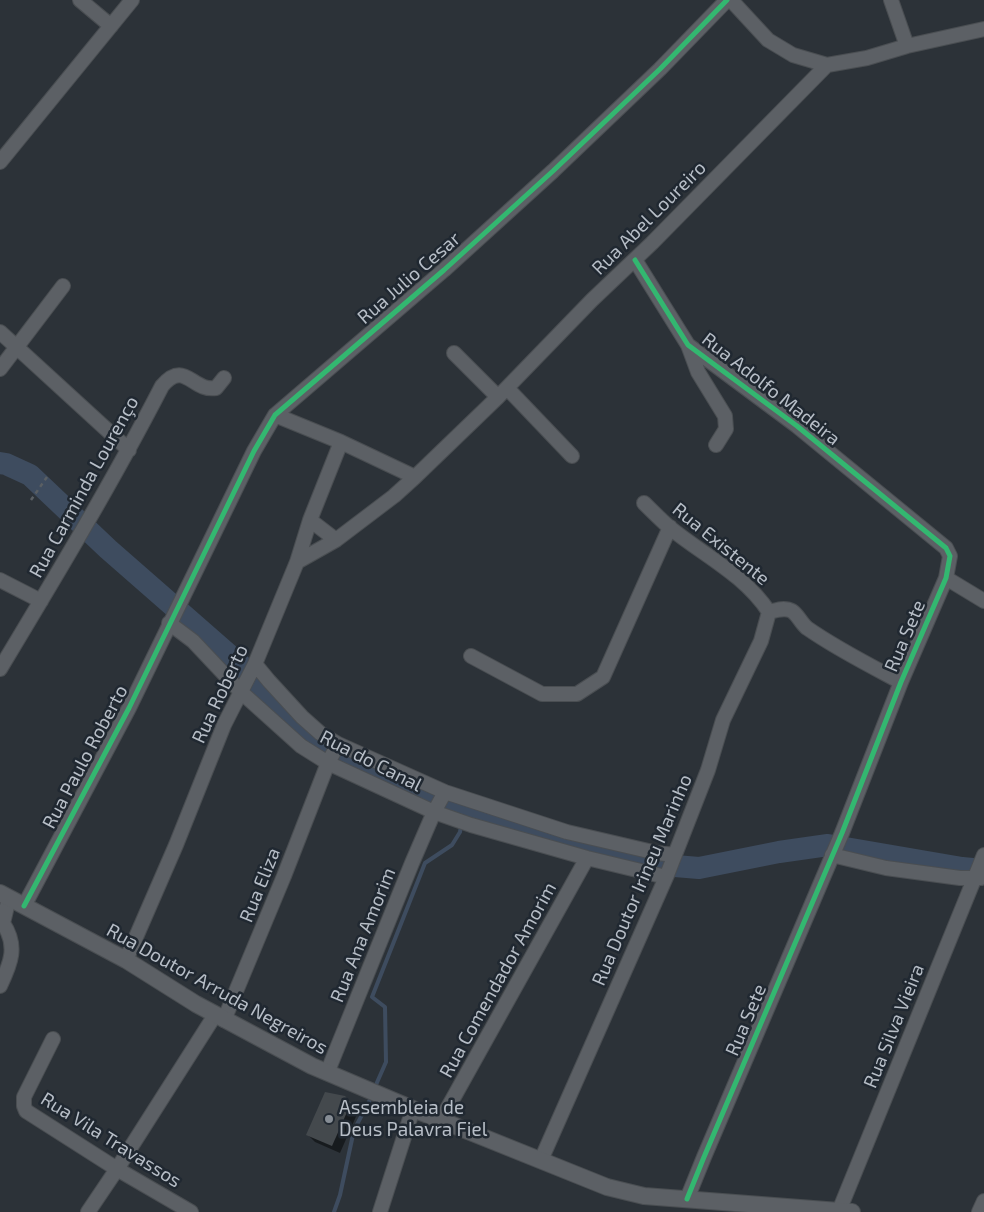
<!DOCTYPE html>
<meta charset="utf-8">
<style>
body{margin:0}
canvas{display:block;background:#2c3238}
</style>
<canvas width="984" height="1212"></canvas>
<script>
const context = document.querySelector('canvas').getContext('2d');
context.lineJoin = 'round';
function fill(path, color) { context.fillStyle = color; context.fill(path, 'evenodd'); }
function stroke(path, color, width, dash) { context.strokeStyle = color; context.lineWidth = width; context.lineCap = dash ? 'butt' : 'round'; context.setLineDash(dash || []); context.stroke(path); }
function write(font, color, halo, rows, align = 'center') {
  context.font = font + ' "Exo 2",sans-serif'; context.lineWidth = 5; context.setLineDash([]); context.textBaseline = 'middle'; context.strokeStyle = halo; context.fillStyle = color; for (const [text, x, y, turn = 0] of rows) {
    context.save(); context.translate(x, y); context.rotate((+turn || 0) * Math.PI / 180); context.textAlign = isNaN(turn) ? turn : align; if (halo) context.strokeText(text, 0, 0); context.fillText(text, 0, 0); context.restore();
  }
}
fill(new Path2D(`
 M344,1097L358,1112L340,1153L315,1142L308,1135Z`), '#0007');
stroke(new Path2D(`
 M462,819L464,810
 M375,1087L386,1062L385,1007L372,997L425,863L452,845L460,832L461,825
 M334,1212L340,1195L354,1130L372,1096`), '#3e4c5f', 4);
stroke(new Path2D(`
 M0,463L6,464L30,475L108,549L244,668L307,743L427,796L470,812L651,864L699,868L779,852L828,845L962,868L984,870`), '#3e4c5f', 22);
fill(new Path2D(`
 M325,1092L345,1096L351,1103L332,1146L306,1135Z`), '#44494d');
const minor = new Path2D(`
 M80,0L111,26
 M731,0L768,40L793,55L827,65L867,58L907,46L984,29
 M891,0L907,46
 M0,162L132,0
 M635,260L688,345L797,426L946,548L950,556L946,578L901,682L842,833L704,1157L687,1199
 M0,332L129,450
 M688,345L698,372L725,416L726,429L716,445
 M454,353L498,397
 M0,369L63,286
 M507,388L572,456
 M275,415L341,442L415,477
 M644,503C652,511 660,519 669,527C703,555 744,574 769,612C776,610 785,607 792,611C798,615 801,623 807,628C837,649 869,665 901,682
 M310,520L336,540
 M297,562L336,540L394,496L415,477L498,397L592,300L652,243L827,65
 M946,578L984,601
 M0,580L41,601
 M169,623L193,641L241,692L301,746L328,763L434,812L471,825L587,858L666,877
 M471,656L542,694H577L603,677L670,527
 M255,664L269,681L302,717L320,733L338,744L445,792L567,832L657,853L675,855
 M0,669C56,576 112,483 162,386C185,359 192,392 216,388L224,378
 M832,855L886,868L960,878H981
 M24,906L129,708L254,451L275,415L444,270L553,171L660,69L727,0
 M0,922L3,923L9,898
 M126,960L176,845L224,725L255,664L297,562L310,520L341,442
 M0,986C11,963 18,946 3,923
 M224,1020L284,876L328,763L338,744
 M53,1039L24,1097V1106L26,1111L117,1169L191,1212
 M327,1073L412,863L434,812L445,792
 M441,1120L587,858
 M541,1160L667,875L708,770L723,720L761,641L769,612
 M839,1211L984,855
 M88,1212L117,1169L215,1015
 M380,1212L413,1109
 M979,1212L984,1201`);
const tertiary = new Path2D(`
 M0,893L126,960L196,1004L312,1066L413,1109L607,1187L644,1196L852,1212`);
stroke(minor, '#4a4e52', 16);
stroke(tertiary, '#4a4e52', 18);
stroke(new Path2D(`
 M31,500L47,477`), '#5a5f63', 2.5, [4, 4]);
stroke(minor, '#5c6065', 14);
stroke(tertiary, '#5c6065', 16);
stroke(new Path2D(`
 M635,260L688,345L797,426L946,548L950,556L946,578L901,682L842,833L704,1157L687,1199
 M24,906L129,708L254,451L275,415L444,270L553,171L660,69L727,0`), '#33b770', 5);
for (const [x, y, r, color] of [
 [329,1119,5,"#868d95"]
]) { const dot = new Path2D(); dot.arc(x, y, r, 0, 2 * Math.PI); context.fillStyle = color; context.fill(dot); stroke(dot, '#202831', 2); }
write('19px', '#b7bec7', '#202831', [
 ["Rua Abel Loureiro",649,218,-45],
 ["Rua Julio Cesar",409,278,-41],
 ["Rua Adolfo Madeira",771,389,38],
 ["Rua Carminda Lourenço",84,487,-61],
 ["Rua Existente",721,544,39],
 ["Rua Sete",905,636,-67],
 ["Rua Roberto",220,694,-65],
 ["Rua Paulo Roberto",85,757,-62],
 ["Rua do Canal",371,761,27],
 ["Rua Doutor Irineu Marinho",642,880,-67],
 ["Rua Eliza",260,885,-68],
 ["Rua Ana Amorim",363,935,-68],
 ["Rua Comendador Amorim",498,980,-61],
 ["Rua Doutor Arruda Negreiros",217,989,29],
 ["Rua Sete",746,1020,-67],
 ["Rua Silva Vieira",894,1026,-68],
 ["Rua Vila Travassos",111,1140,32]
]);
write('19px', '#b7bec7', '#202831', [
 ["Assembleia de",339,1108],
 ["Deus Palavra Fiel",339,1130]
], 'left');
</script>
